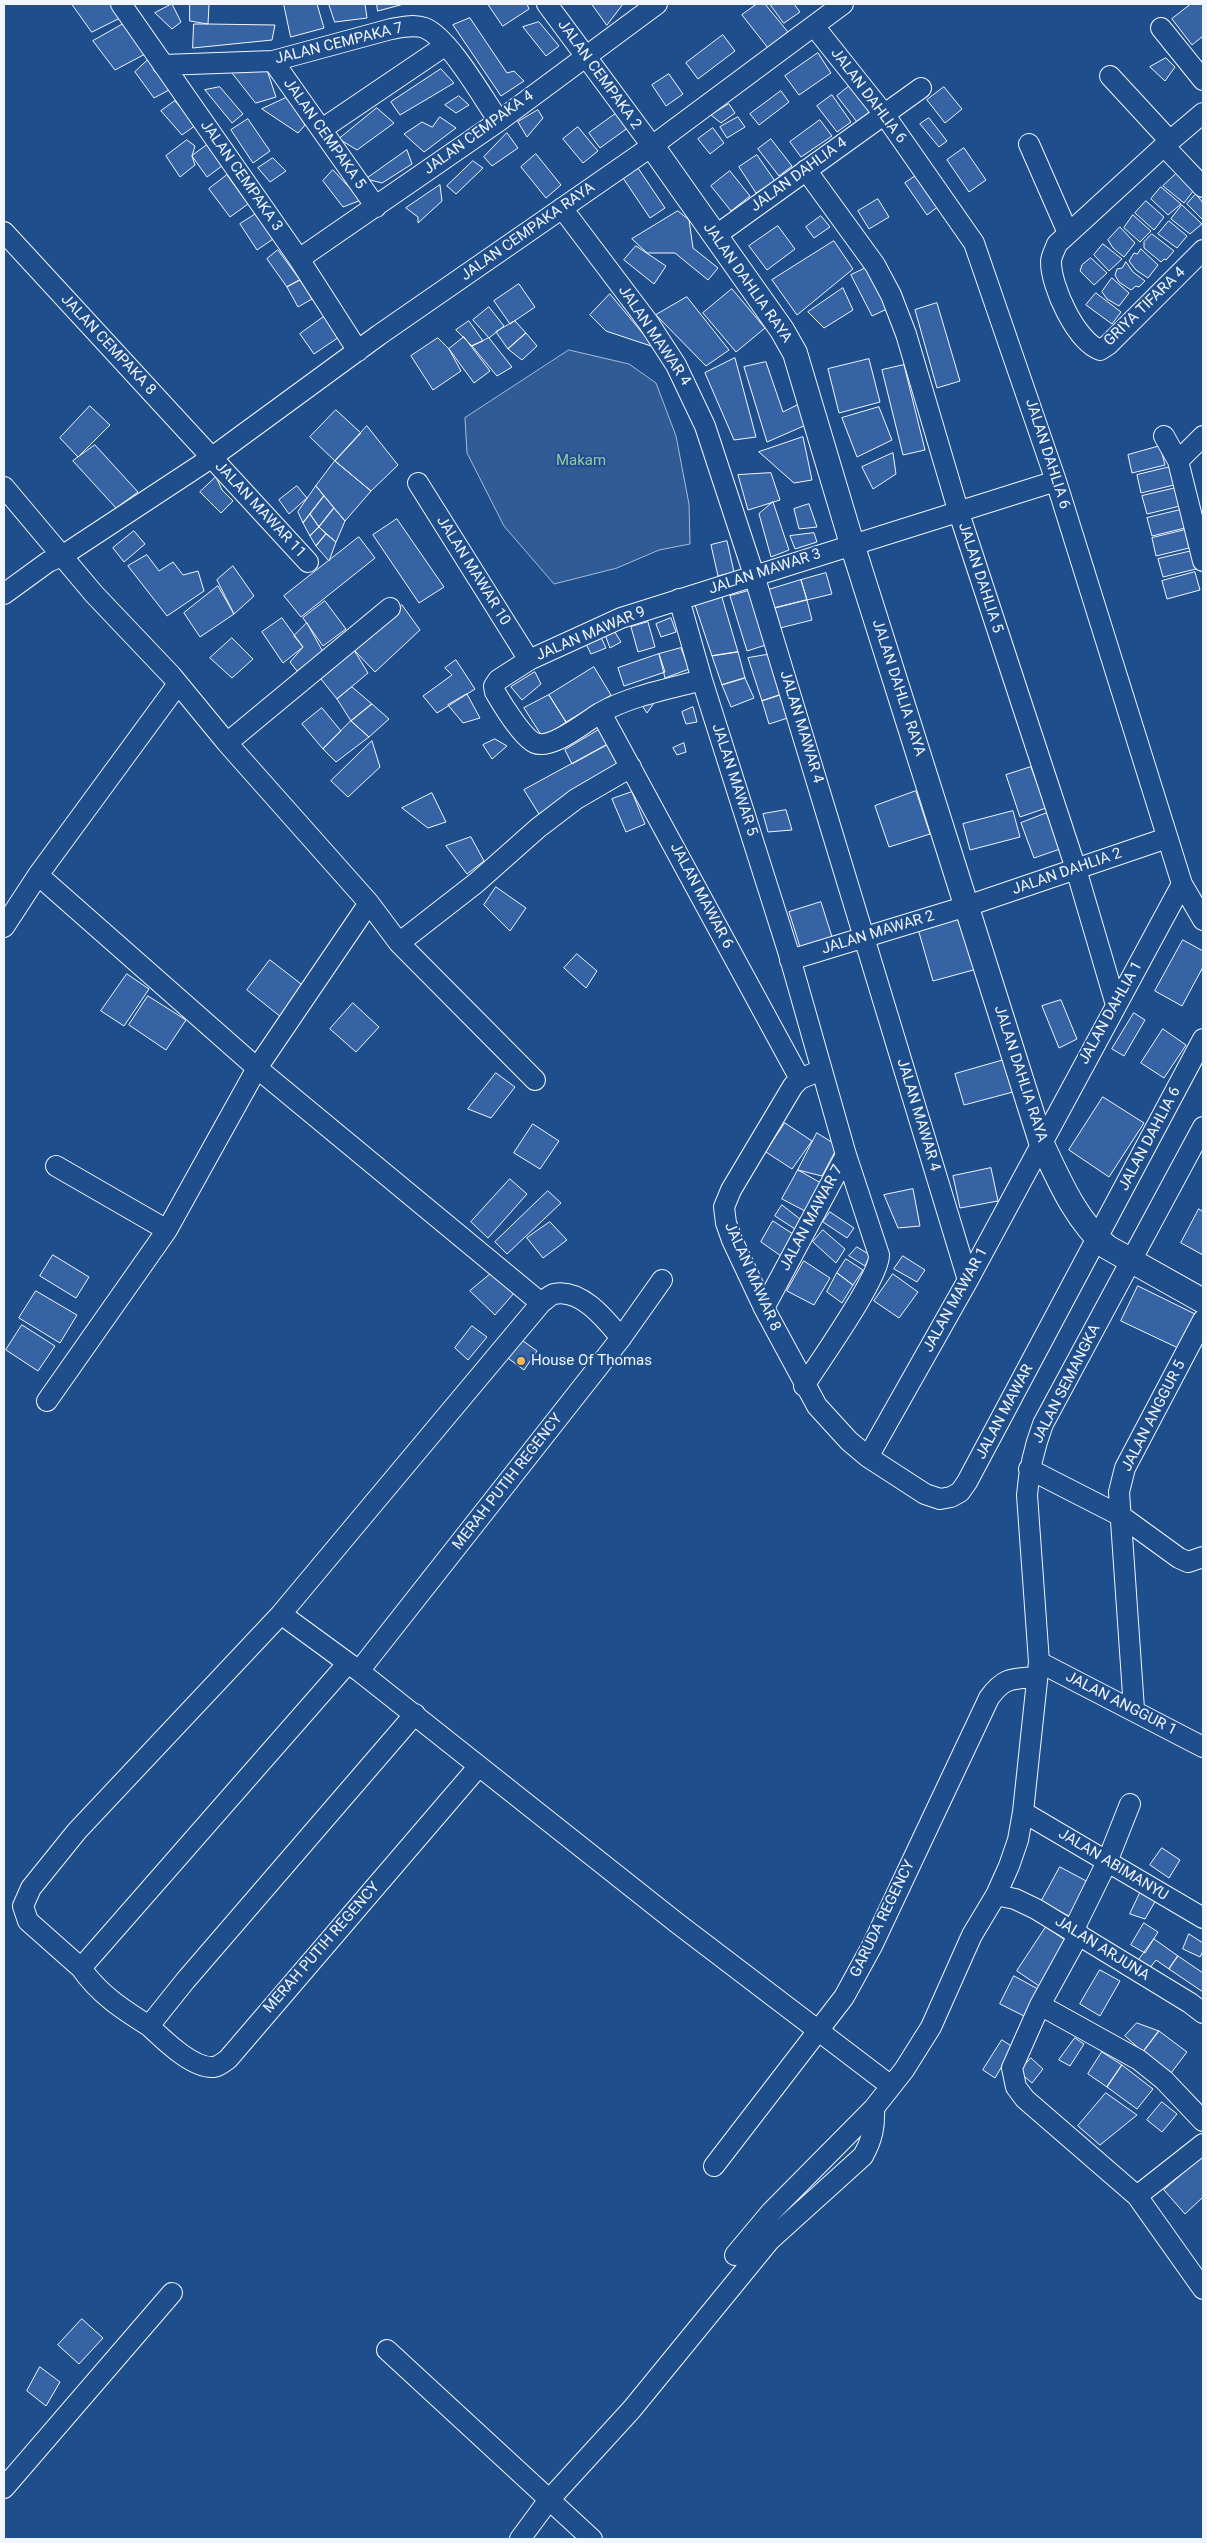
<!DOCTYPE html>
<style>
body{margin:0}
#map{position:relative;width:1207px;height:2543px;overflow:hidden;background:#1f4e8c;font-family:Roboto,sans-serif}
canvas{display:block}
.frame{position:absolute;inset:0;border:5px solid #f2f6ff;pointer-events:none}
</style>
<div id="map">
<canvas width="1207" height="2543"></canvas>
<div class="frame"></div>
</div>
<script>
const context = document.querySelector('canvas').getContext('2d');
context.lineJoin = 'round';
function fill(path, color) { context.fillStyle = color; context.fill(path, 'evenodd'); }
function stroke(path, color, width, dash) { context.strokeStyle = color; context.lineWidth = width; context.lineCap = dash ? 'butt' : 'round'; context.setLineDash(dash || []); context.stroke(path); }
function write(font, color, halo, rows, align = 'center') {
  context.font = font + ' Roboto,sans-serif'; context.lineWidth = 4; context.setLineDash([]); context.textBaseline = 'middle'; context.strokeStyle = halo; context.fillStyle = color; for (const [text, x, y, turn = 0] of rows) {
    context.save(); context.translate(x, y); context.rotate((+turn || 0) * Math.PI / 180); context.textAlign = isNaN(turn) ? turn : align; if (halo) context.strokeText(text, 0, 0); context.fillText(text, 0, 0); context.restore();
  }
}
const built = new Path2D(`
 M569,350L629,364L656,383L676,436L689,504L690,544L659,550L617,568L554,584L504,526L467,453L465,418Z`);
fill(built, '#305b95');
stroke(built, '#a8bbd7', 1);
const building = new Path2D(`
 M72,4H113L122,17L92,32Z
 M172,4L181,22L172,29L155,13Z
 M190,4H209L208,24L190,21Z
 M284,4H317L324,28L291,37Z
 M329,4H365L367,18L335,22Z
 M377,4H404L378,11Z
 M488,4H527L529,9L503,26Z
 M592,4H623L607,25Z
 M757,4H765L788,32L768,48L742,15Z
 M770,4H794L800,12L784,23Z
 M1191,4H1203V36L1192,45L1172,19Z
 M470,18L507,73L514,71L524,81L501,96L453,25Z
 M539,22L559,46L546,56L523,27Z
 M125,23L147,53L115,70L93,41Z
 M194,24H208L275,25L272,40L193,48Z
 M723,35L735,51L698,79L686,63Z
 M818,53L831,73L799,95L785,76Z
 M1166,58L1175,67L1165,81L1150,67Z
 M149,59L171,89L154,98L135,72Z
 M441,69L454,83L400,115L391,102Z
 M230,70H267L276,97L256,103Z
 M669,74L683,94L666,106L652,85Z
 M853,83L873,109L857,122L837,96Z
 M220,87L243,114L232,123L205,90Z
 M944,87L962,109L945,123L927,100Z
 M781,91L789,102L759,125L750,114Z
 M832,95L851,122L837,132L817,106Z
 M459,96L469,105L456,113L445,105Z
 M288,97L305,125L298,133L262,109Z
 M175,101L196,125L182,135L161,111Z
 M729,104L735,113L721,123L711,115Z
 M377,108L394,123L357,150L339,139Z
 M538,110L543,118L527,137L518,122Z
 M618,112L629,127L600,148L589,133Z
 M440,117L456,128L424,152L404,134L422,122L432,127Z
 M738,117L745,127L727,138L720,127Z
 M929,118L947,141L939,147L920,124Z
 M248,119L270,151L253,163L231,130Z
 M820,120L832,136L801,157L790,142Z
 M578,127L598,151L583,163L563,139Z
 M713,128L724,143L710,154L698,139Z
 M507,133L518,148L492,166L484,157Z
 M771,139L792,166L779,176L758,149Z
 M187,140L195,146L192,156L195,165L180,177L166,156Z
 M207,145L222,166L207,177L192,156Z
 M964,148L986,180L969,192L947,160Z
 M407,150L412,164L382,183L366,179Z
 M536,154L561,185L546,198L521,167Z
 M757,155L775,181L756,193L739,167Z
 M273,158L286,171L270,182L258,168Z
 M473,161L483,168L456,194L447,186Z
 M638,168L665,208L650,218L623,178Z
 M333,170L361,200L343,207L323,181Z
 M730,171L750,196L731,211L711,186Z
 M1177,173L1194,190L1184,203L1163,186Z
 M227,175L248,204L230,217L209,189Z
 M917,175L939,206L927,215L905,183Z
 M440,185L442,201L418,223V217L406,208Z
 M1161,187L1181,204L1168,215L1151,199Z
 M1196,194L1203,203V220L1187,204Z
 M878,199L889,217L869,229L858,211Z
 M1146,201L1164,217L1154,230L1135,213Z
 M1182,205L1202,224L1190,234L1171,219Z
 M678,211L689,220L693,248L718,268L708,280L675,253H647L632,239Z
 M259,212L276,237L257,250L240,224Z
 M1133,215L1151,231L1140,242L1124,228Z
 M821,216L830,227L814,238L806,227Z
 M1169,221L1187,236L1177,248L1158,234Z
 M778,226L795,249L767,270L749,246Z
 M1120,227L1135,243L1124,257L1113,248L1108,240Z
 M1152,234L1174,251L1166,260L1164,259L1161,262L1144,248V242Z
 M834,241L853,269L797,315L772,280Z
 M1103,244L1122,259L1109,271L1094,255Z
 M636,246L666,266L654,284L624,260Z
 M1141,249L1158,265L1148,278L1136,270L1129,261L1134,253L1137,254Z
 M278,250L300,280L287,287L267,259Z
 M1091,258L1107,273L1094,285L1080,271L1082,265Z
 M1126,262L1133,272L1145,281L1139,287L1136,286L1131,290L1119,282L1115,275L1117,269L1122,268Z
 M868,267L889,308L872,316L851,275Z
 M1112,278L1129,293L1119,306L1107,299L1102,292Z
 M300,280L312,299L298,307L287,287Z
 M519,284L535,307L510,324L494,301Z
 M843,288L853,310L824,328L808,312Z
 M732,289L765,328L736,352L703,313Z
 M1096,293L1121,312L1112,324L1086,305Z
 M610,294L654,347L606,331L590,315Z
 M687,297L729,350L706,366L656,315Z
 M937,303L960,381L937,388L915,310Z
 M489,307L504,326L489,338L473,320Z
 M325,316L339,337L314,354L300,334Z
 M469,321L483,341L472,346L456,330Z
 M515,321L526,333L508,349L496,332Z
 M526,333L537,346L522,360L508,349Z
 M464,337L490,371L474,383L449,349Z
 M438,338L449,349L461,371L433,390L411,356Z
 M489,338L512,367L497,376L472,346Z
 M735,358L756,437L734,440L705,373Z
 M869,359L880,402L839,413L828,369Z
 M766,362L783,412L801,403L806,425L767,442L744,367Z
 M904,365L925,450L903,455L882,370Z
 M90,406L110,425L78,457L60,438Z
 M879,407L892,440L857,457L842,418Z
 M336,410L361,433L335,461L310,437Z
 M367,426L398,465L371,491L335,461Z
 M803,437L812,480L794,483L759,452Z
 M95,445L138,492L116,508L73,461Z
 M1160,446L1165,465L1132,473L1128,455Z
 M893,453L896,474L873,489L862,467Z
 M335,461L371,491L345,521L316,486Z
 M1170,467L1174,485L1141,493L1137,475Z
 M771,473L780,500L748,510L738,475Z
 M216,477L222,490L233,501L221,513L200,492Z
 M297,486L307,498L289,514L279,500Z
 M316,486L324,496L303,523L298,512Z
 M1176,488L1180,506L1147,514L1142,496Z
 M324,496L334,508L319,527L310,514Z
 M773,502L789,550L771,557L759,514Z
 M809,504L817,527L799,529L794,509Z
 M334,508L345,521L336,542L319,527Z
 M1180,510L1185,528L1152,536L1147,518Z
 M310,514L319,527L310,536L303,523Z
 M397,519L444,587L419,603L373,535Z
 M319,527L326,534L316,546L310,536Z
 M1185,530L1189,548L1156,556L1152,538Z
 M134,531L145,544L124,562L113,548Z
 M814,533L817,542L795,549L790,536Z
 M326,534L336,542L329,561L316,546Z
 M359,537L375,558L301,617L284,596Z
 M727,541L734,572L718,576L711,545Z
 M1192,551L1196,569L1163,577L1158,559Z
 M147,555L159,571L173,562L183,575L198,571L204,591L167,616L128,566Z
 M233,566L254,596L234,614L217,580Z
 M1195,572L1200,590L1167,599L1162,581Z
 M826,573L832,594L807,600L801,580Z
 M801,580L807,600L775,608L768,590Z
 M218,586L234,614L200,637L184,613Z
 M752,590L769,644L747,651L730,596Z
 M721,594L738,652L712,656L693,599Z
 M807,600L812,620L780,628L775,608Z
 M325,601L346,629L323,646L303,618Z
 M402,605L420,630L375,672L354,650Z
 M282,618L303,647L283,663L262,632Z
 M671,618L676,632L661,637L656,624Z
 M648,622L655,647L638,652L631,627Z
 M307,623L323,652L297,671L290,662L303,647L294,636Z
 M613,629L621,642L610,648L604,632Z
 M600,635L606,648L591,654L585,642Z
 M232,638L253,659L232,678L210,658Z
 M681,648L689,669L665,678L659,654Z
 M354,650L368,673L337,699L321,679Z
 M738,652L745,678L722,685L712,656Z
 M659,654L665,672L624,686L618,668Z
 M772,654L786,693L762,701L748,658Z
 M456,660L475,689L437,713L423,696L452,675L445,668Z
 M594,667L611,695L566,722L549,695Z
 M535,672L541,684L522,700L511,687Z
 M745,678L754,698L731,707L722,685Z
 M352,687L372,704L351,721L337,699Z
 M786,693L794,716L769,724L762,701Z
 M467,694L480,718L463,723L448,705Z
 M549,695L566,722L543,738L524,708Z
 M648,700L654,703L647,713L643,707Z
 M372,704L389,719L369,737L351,721Z
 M693,707L697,722L686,724L682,712Z
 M322,708L341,731L323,749L302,724Z
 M351,721L369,737L336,762L323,749Z
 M602,728L612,742L572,764L565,750Z
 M495,739L507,746L492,759L483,745Z
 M372,741L380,767L348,797L331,781Z
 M612,742L624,760L539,814L524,790Z
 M684,743L686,752L677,755L673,748Z
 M1031,767L1046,808L1020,817L1006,775Z
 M916,791L930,834L889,847L875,806Z
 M632,792L645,824L626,832L612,799Z
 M432,793L446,822L428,828L402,808Z
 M786,810L792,830L768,832L763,814Z
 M1013,811L1020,837L970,850L963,824Z
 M1047,813L1060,849L1034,858L1021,823Z
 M471,837L484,861L467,874L446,846Z
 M496,887L526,908L510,931L484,905Z
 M821,902L832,937L800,947L789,912Z
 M962,916L977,969L933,981L918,929Z
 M1183,940L1203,951V967L1182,1006L1155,991Z
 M577,954L597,971L586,988L564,968Z
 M270,960L305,987L281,1017L247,990Z
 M127,974L149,989L124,1026L101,1011Z
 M148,996L186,1020L166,1050L129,1025Z
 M1061,1000L1077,1039L1059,1048L1042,1006Z
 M353,1003L379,1027L356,1052L330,1029Z
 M1134,1013L1145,1020L1124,1056L1112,1049Z
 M1163,1029L1186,1045L1164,1078L1141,1063Z
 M1004,1060L1013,1092L964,1105L955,1074Z
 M496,1073L515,1087L491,1118L468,1109Z
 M1103,1097L1144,1123L1109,1177L1069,1150Z
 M785,1123L812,1141L792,1169L766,1152Z
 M533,1124L559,1141L540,1169L514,1153Z
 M817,1133L838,1146L822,1176L798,1170Z
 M991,1168L998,1201L960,1208L953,1176Z
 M798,1170L821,1183L807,1212L782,1199Z
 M510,1179L527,1194L488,1238L471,1222Z
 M913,1189L920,1226L898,1228L884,1195Z
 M548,1191L561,1203L507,1254L495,1242Z
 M782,1205L800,1219L795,1229L775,1216Z
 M1199,1209L1203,1212V1255L1181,1243Z
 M830,1212L854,1228L847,1238L823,1222Z
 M773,1221L793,1234L781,1256L761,1242Z
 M550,1222L567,1240L543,1258L527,1238Z
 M823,1230L845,1249L836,1263L813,1242Z
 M857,1247L870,1255L865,1266L849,1256Z
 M53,1255L89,1277L76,1298L40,1276Z
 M903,1256L925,1270L917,1282L894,1269Z
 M846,1259L863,1270L853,1285L837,1273Z
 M804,1261L830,1278L814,1305L787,1291Z
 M493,1272L515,1292L495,1315L470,1291Z
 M837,1273L853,1285L842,1303L827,1292Z
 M893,1274L918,1292L899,1318L874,1301Z
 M1138,1286L1195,1314L1178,1348L1121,1321Z
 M36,1291L77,1315L60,1343L19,1318Z
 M22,1325L55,1346L38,1371L6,1350Z
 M472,1326L487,1337L468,1360L455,1348Z
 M512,1333L537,1351L524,1370L497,1350Z
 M1162,1848L1180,1860L1169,1878L1150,1865Z
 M1060,1867L1090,1883L1071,1917L1041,1902Z
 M1141,1891L1156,1900L1145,1919L1130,1914Z
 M1144,1923L1158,1932L1145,1953L1131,1945Z
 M1046,1927L1068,1942L1039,1986L1017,1971Z
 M1189,1934L1203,1943V1951L1200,1957L1183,1949Z
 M1154,1939L1178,1956L1169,1969L1156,1960L1149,1969L1138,1961Z
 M1178,1956L1203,1973V1992L1169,1969Z
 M1100,1970L1120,1981L1100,2016L1080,2004Z
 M1014,1976L1038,1989L1024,2016L1000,2004Z
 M1137,2023L1159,2031L1143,2052L1125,2036Z
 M1159,2031L1187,2052L1171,2073L1143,2052Z
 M1075,2038L1084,2044L1070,2066L1059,2060Z
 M1002,2040L1013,2047L995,2078L983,2070Z
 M1102,2052L1122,2065L1107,2087L1088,2074Z
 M1031,2058L1043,2069L1032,2083L1019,2072Z
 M1122,2065L1153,2089L1137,2109L1107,2087Z
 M1106,2093L1137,2115L1100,2145L1078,2126Z
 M1162,2102L1177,2114L1162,2132L1147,2120Z
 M1203,2156V2197L1185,2214L1164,2190Z
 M82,2319L103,2338L79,2364L58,2345Z
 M40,2367L60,2382L46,2406L27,2391Z`);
fill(building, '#3563a3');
stroke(building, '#f2f6ff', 1);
const minor = new Path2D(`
 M121,4L299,259L358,351
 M547,4L652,146
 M814,26L884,114L974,243L1056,481L1182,884L1203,920
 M1161,28L1203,80
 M273,61L376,207
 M163,65L273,61L391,29C402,27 414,24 425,28C450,39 482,97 499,121
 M1110,76L1170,141
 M322,129L446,45
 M1029,144L1068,233
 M1164,146L1203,113
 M806,170L875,265L891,295L906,334L958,510L1076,869L1116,1005
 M1203,187L1164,146L1057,244C1055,250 1051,256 1051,262C1051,287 1076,341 1100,350L1108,345L1203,250
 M562,208L648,322L676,365L705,426L754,575L968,1280
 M4,232L308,562
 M715,236L921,88
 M299,259L499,121L657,4
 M1164,436L1178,461L1203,561
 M1178,461L1203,436
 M418,483L529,660
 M4,487L94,594L171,675L227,743L369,903L399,943L535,1080
 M4,594L48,562L62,556L211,458L379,335L652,146L843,4
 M679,599L702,680L788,951L846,1155L879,1255C880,1277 819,1362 804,1386
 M702,680C668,689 630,696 600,713C585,722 552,750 535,743C523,738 502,704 495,692L494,686L498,680L529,660L621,618L1056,481
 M601,713L800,1079
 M227,743L390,608
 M38,875L257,1068L541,1303
 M4,927L38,875L178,684
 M399,943L476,883L538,828L576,799L631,767
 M790,960L967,906L1167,838
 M821,1070L800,1079L793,1086L731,1190L724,1207L726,1223L732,1240L764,1308L817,1406L849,1441L868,1457L925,1494L940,1499L951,1497L960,1492L967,1482L1203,1039
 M56,1166L167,1230
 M764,1308L846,1155
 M47,1401L167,1230L257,1068L369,903
 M868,1457L968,1280L1182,884
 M1029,1469L1121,1516L1179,1558L1188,1562L1203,1557
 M281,1614L359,1671L621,1338L662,1280
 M1039,1662L1203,1747
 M348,1663L81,1968L28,1921L23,1906L31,1888L77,1831L281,1614L541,1303C545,1300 550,1295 554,1294C581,1288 606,1320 621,1338
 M359,1671L677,1923L891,2086
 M1134,1709L1119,1492L1125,1468L1203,1320
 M415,1714L185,1981L149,2026C164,2040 193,2069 214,2067C219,2066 224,2062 228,2059L479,1766
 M1023,1812L1203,1918
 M996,1895L1015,1899L1036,1909L1190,2003L1203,2013
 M1073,1931L1107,1862L1130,1804
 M1079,1934L1040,2005L1012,2068L1016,2087L1025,2099L1137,2196L1203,2289
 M81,1968C99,1994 122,2009 149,2026
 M1040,2005L1139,2060L1164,2080L1203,2121
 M714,2166L844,1997L872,1946L989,1698C1004,1677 1012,1679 1037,1677
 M1137,2196L1203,2144
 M735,2255L771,2212L874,2108
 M387,2350L592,2539
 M4,2488L172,2293
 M520,2539L548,2501L632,2409L770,2240L863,2156C872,2140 875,2127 874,2108L904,2070L931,2027L972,1935L996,1895L1009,1866L1018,1840L1023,1812L1039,1662L1027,1495C1029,1469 1034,1448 1043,1424L1203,1127`);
const tertiary = new Path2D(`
 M652,146L782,330L795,353L852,544L1041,1142C1059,1180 1075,1219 1107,1247L1203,1301`);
stroke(minor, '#f2f6ff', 22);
stroke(tertiary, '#f2f6ff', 26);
stroke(minor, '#1f4e8c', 20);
stroke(tertiary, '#1f4e8c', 24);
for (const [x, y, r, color] of [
 [521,1361,5,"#ffb74d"]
]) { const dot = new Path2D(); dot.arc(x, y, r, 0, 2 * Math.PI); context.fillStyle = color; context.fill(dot); stroke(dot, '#1f4e8c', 2); }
write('15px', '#f2f6ff', '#1f4e8c', [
 ["JALAN CEMPAKA 7",339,44,-14],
 ["JALAN CEMPAKA 2",599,75,54],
 ["JALAN DAHLIA 6",868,96,53],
 ["JALAN CEMPAKA 4",479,133,-36],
 ["JALAN CEMPAKA 5",324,134,55],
 ["JALAN DAHLIA 4",799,175,-36],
 ["JALAN CEMPAKA 3",241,176,55],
 ["JALAN CEMPAKA RAYA",528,232,-35],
 ["JALAN DAHLIA RAYA",747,283,55],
 ["GRIYA TIFARA 4",1145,307,-44],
 ["JALAN MAWAR 4",654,336,56],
 ["JALAN CEMPAKA 8",108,345,47],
 ["JALAN DAHLIA 6",1047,454,72],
 ["JALAN MAWAR 11",260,510,47],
 ["JALAN MAWAR 10",473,571,58],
 ["JALAN MAWAR 3",765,572,-18],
 ["JALAN DAHLIA 5",980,578,72],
 ["JALAN MAWAR 9",591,634,-23],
 ["JALAN DAHLIA RAYA",898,688,72],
 ["JALAN MAWAR 4",801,727,73],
 ["JALAN MAWAR 5",734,780,72],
 ["JALAN DAHLIA 2",1067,872,-19],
 ["JALAN MAWAR 6",701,896,62],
 ["JALAN MAWAR 2",878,933,-17],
 ["JALAN DAHLIA 1",1111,1013,-61],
 ["JALAN DAHLIA RAYA",1020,1074,72],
 ["JALAN MAWAR 4",918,1115,73],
 ["JALAN DAHLIA 6",1150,1139,-62],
 ["JALAN MAWAR 7",812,1218,-62],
 ["JALAN MAWAR 8",752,1277,66],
 ["JALAN MAWAR 1",956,1300,-61],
 ["JALAN SEMANGKA",1067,1384,-63],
 ["JALAN MAWAR",1005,1412,-62],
 ["JALAN ANGGUR 5",1154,1416,-63],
 ["MERAH PUTIH REGENCY",508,1482,-52],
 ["JALAN ANGGUR 1",1121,1704,27],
 ["JALAN ABIMANYU",1113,1865,31],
 ["GARUDA REGENCY",883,1919,-64],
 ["MERAH PUTIH REGENCY",322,1948,-49],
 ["JALAN ARJUNA",1102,1949,32]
]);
write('15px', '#97c8a6', '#1f4e8c', [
 ["Makam",581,461]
]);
write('15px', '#f2f6ff', '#1f4e8c', [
 ["House Of Thomas",531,1361]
], 'left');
</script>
